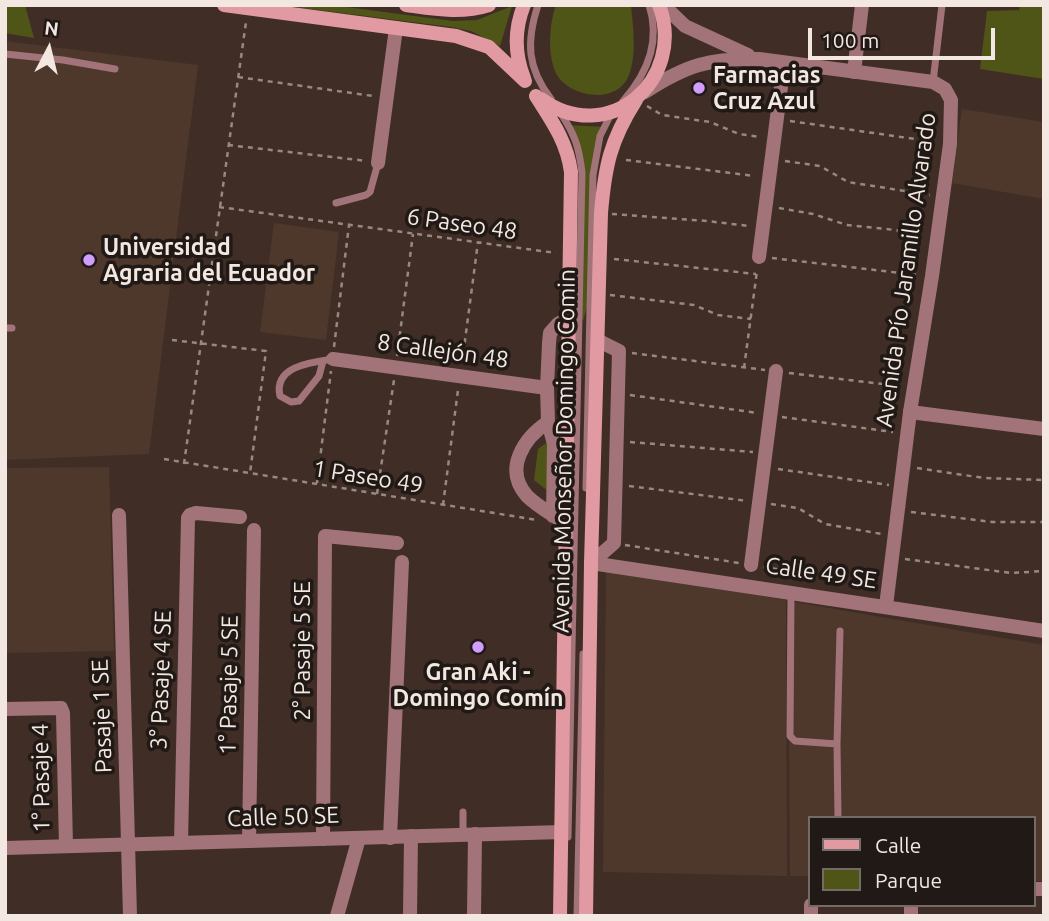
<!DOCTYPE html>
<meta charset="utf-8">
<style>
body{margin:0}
#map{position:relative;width:1049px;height:921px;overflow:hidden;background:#402e26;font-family:Ubuntu,sans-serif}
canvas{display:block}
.frame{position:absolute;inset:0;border:7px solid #f2e7e1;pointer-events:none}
.legend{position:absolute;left:808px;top:816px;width:228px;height:91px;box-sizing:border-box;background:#201915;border:2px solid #746b67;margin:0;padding:9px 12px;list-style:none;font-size:21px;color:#f2e7e1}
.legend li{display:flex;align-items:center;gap:14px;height:35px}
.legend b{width:35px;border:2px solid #746b67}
.north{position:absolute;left:14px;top:14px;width:70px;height:70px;-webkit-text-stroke:5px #201915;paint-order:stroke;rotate:7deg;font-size:19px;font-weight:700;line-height:28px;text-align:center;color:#f2e7e1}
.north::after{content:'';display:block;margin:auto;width:24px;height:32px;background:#f2e7e1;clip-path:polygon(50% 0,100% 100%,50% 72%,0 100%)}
.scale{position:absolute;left:808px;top:28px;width:187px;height:32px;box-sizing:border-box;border:4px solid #f2e7e1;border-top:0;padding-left:9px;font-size:21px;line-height:24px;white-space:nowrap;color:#f2e7e1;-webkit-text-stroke:5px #201915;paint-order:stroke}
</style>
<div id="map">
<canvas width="1049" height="921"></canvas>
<div class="frame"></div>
<ul class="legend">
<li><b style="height:9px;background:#e199a2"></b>Calle</li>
<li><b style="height:19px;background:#4f5417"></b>Parque</li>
</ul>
<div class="north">N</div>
<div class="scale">100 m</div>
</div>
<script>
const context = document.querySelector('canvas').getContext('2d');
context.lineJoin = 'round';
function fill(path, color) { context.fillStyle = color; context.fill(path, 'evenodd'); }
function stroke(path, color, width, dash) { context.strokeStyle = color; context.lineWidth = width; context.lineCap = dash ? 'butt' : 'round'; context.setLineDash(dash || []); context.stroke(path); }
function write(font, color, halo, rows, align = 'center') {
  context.font = font + ' Ubuntu,sans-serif'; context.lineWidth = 7; context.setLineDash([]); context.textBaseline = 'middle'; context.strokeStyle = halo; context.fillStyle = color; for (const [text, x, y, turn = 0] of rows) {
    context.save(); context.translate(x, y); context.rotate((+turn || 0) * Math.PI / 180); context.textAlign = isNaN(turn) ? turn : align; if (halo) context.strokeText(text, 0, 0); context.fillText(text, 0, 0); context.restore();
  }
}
fill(new Path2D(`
 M5,41L198,65L149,454L5,460Z
 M962,109L1044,122V199L952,183Z
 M274,223L339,232L326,340L260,332Z
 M109,467L114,651L5,653V468Z
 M606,571L786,600L787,876L603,872Z
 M788,601L1044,645V881H1033V818H809V876H790Z`), '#4e372b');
fill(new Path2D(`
 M5,5H25L34,38L5,33Z
 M279,5H331L453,21L477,20L512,6L500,46L471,31L451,27Z
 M556,5H631C633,27 637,54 629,75C618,105 571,98 557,75C547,57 549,24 556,5Z
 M1020,5H1044V79L980,69L987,11L1019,10Z
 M565,125L606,127L597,138L588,304L583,321L579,307L580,161Z
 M549,441L548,491L534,480L538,449Z`), '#4f5417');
stroke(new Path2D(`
 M238,77L373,96
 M647,106L662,115L710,122L739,134L760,137
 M790,121L936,142
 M228,145L367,161
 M626,160L755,176
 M785,161L820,166L848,182L930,195
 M219,207L556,253
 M779,208L813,214L847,225L924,233
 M612,214L707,221L749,226
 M772,258L918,275
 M614,259L756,274
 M610,295L694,305L718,315L751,319
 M172,340L266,351L250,473
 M334,347L349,225
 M632,353L765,370
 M397,356L413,234
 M462,363L478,242
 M744,368L757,271
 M789,373L900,386
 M630,395L758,413
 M782,417L893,432
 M630,442L753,452
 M164,459L537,520
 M184,464L246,22
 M917,468L984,478L1044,480
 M778,469L889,485
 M317,483L331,371
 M629,486L748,501
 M377,494L394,380
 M771,504L798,508L825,524L882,534
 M443,505L458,390
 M911,512L992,522H1044
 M625,545L739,563
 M905,559L1011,573L1044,571
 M763,567L801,573`), '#978982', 2.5, [5, 5]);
stroke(new Path2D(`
 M538,5C526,42 527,68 551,99
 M5,54L63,60L115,69
 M933,82L942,5
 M623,101C647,74 661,42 649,5
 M560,112C575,135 579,146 582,173L568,837
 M336,203L366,195L370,192L378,163
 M5,328H12
 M323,361L319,376L299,401L291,402L280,396C273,366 312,362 333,359
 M586,488L593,175L600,136L612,112
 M791,593L790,736L795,741L837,744
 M529,703L563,704
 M838,818L837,744L840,631
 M463,834V812
 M577,916L583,654`), '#a2747a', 7);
stroke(new Path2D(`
 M854,72L862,5
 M378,163L396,28
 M759,257L784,63
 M333,359L547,388
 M910,412L1044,429
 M548,422C524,438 503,469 527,496C536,505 548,512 559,519
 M119,515L130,916
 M553,516L554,444L548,422L547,388L549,343L550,333L558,324L569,318
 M591,563L614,543L619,351L597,340
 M751,565L776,371
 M5,709L61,708L63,713L66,846
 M390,838L402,562
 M323,839L325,536L397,543
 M249,841L254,530
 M181,843L188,518L190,515L196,513L240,517
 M1033,889H1044
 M911,905V916
 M337,916L359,838
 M410,916L411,836
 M474,916L475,834
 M811,916V905`), '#a2747a', 14);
stroke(new Path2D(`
 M663,5L685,26L748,55
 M645,92C686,65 710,58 759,59L933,82L945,89L951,100L950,144L932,276L910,412L886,606
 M591,563L1044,631
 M5,848L562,832`), '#a2747a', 14);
stroke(new Path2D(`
 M224,5L456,36L489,47L525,81
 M406,5C435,9 461,14 489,5
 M524,78C514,53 514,30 524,5
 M536,96C552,121 567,142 571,172L560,916
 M541,99C608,148 687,80 659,5
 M586,916L591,563L601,213C605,166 610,141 636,100`), '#e199a2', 14);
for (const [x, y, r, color] of [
 [699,88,7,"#d19dfe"],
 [89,260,7,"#d19dfe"],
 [478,647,7,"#d19dfe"]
]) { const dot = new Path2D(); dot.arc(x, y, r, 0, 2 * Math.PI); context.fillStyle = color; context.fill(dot); stroke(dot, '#201915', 2.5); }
write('bold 23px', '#f2e7e1', '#201915', [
 ["Farmacias",713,75],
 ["Cruz Azul",713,101],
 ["Universidad",103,247],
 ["Agraria del Ecuador",103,273],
 ["Gran Aki -",478,672,"center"],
 ["Domingo Comín",478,698,"center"]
], 'left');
write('23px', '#f2e7e1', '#201915', [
 ["6 Paseo 48",462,224,8],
 ["Avenida Pío Jaramillo Alvarado",906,270,-82],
 ["8 Callejón 48",443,351,8],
 ["Avenida Monseñor Domingo Comin",564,451,-89],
 ["1 Paseo 49",368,477,9],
 ["Calle 49 SE",821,573,8],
 ["2° Pasaje 5 SE",302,651,-90],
 ["3° Pasaje 4 SE",161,680,-88],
 ["1° Pasaje 5 SE",229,685,-89],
 ["Pasaje 1 SE",102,716,-92],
 ["1° Pasaje 4",41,778,-91],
 ["Calle 50 SE",283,817,-2]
]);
</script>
